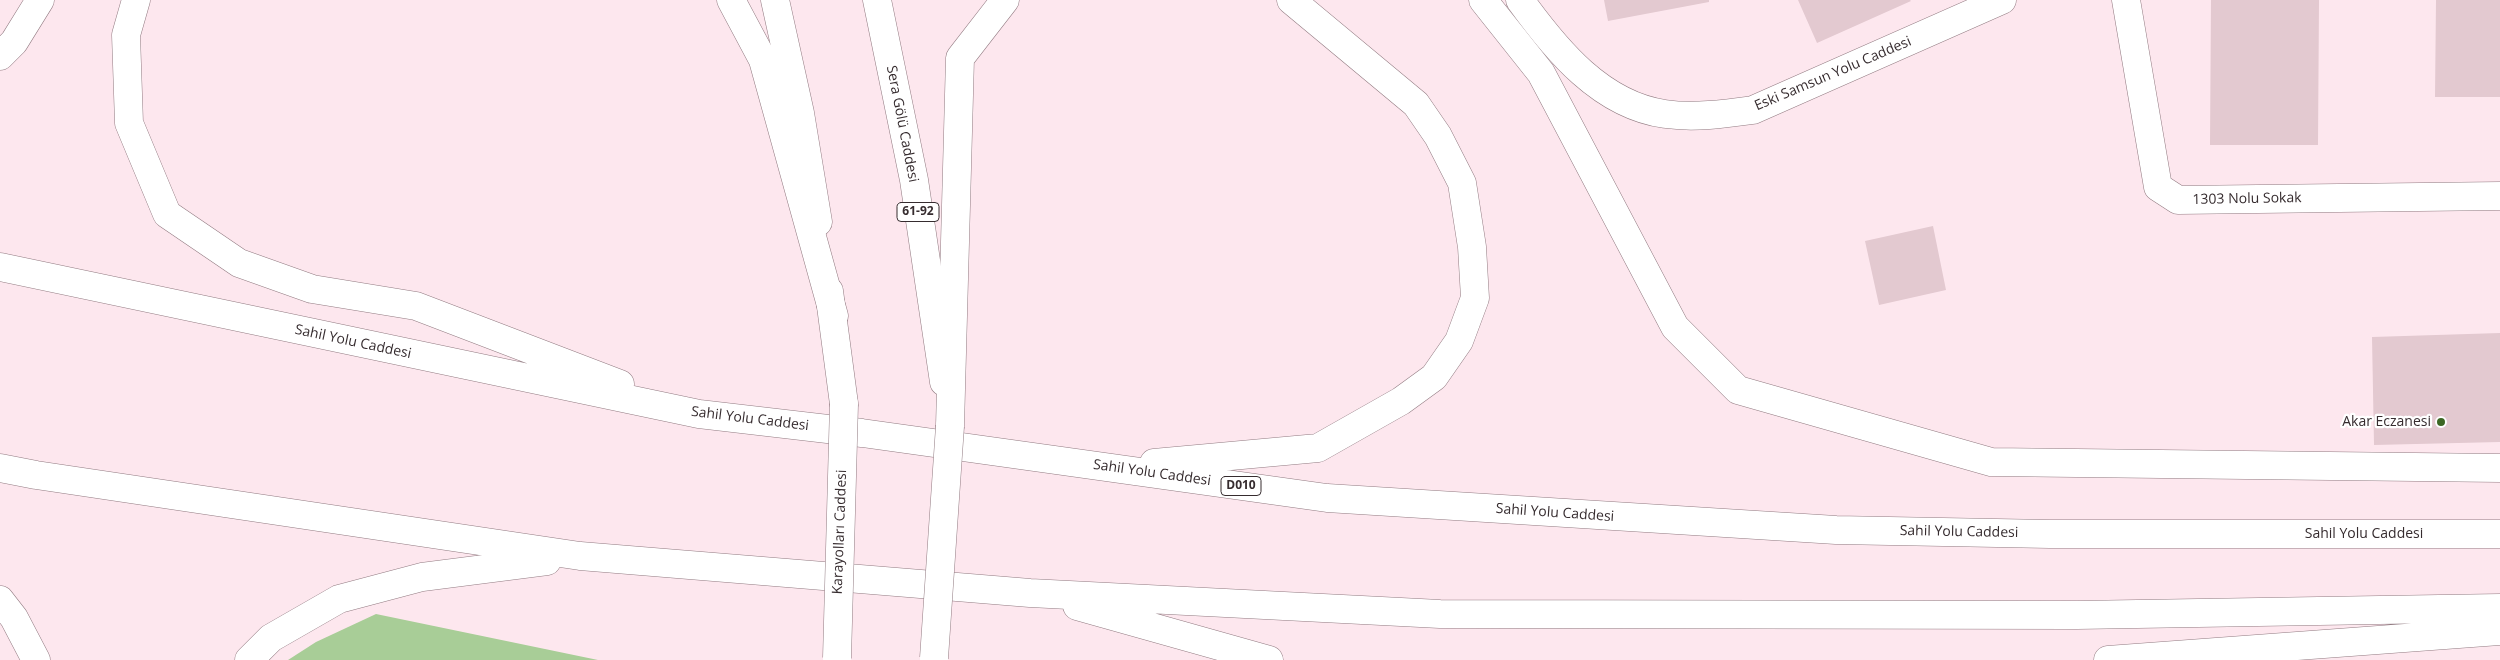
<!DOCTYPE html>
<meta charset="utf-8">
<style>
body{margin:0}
canvas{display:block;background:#fde7ee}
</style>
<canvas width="2500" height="660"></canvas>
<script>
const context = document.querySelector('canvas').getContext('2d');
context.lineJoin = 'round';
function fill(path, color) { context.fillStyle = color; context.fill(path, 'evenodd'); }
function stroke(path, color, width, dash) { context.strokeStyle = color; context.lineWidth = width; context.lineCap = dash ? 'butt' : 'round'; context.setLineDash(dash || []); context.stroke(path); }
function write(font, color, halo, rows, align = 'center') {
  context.font = font + ' "Open Sans",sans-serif'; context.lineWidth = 4.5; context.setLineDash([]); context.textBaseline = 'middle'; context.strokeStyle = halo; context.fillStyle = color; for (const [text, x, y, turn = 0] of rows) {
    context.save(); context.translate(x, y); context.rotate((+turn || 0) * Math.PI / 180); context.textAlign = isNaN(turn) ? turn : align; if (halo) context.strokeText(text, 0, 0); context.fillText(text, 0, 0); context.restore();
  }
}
fill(new Path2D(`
 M376,614L598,660H288L316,642Z`), '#a8cd97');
fill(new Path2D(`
 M1604,0H1709V2L1608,21Z
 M1798,0H1910L1911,1L1817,43Z
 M2211,0H2319L2318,145H2210Z
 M2436,0H2500V97H2435Z
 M1933,226L1946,290L1879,305L1865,241Z
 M2500,333V442L2374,445L2372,337Z`), '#e3c9d0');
const street = new Path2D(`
 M2126,0L2158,187L2178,200L2500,196`);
const secondary = new Path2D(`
 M1520,0C1556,50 1601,105 1665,114C1694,118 1724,114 1753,110L2002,0`);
const primary = new Path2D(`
 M775,0L800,113L818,222
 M877,0L914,180L944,382
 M829,291L844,404`);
const highway = new Path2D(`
 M136,0L126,35L129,123L167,214L239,263L312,289L416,306L620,384
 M731,0L763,60L834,316
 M1483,0L1541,73L1675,327L1738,390L1991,462L2500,468
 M0,56L14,42L40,0
 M0,267L699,414L862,433L1327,498L1836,530L2050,534H2500
 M950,426L960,58L1005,0
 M1154,463L1318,448L1401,401L1434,377L1459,341L1475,298L1472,247L1462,183L1438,136L1416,104L1291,0
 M0,468L36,475L580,556L1030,593L1440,614L2077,615L2500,608
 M0,600L14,618L36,660
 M1077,606L1269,660
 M249,660L271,638L339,599L422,577L547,561
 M2108,660L2500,631`);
stroke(street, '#927b82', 29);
stroke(secondary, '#927b82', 29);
stroke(primary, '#927b82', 29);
stroke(highway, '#927b82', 29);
stroke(street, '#fff', 28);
stroke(secondary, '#fff', 28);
stroke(primary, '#fff', 28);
stroke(highway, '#fff', 28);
const primaryBridge = new Path2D(`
 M837,658L844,404
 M934,658L950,426`);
stroke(primaryBridge, '#927b82', 29, []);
stroke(primaryBridge, '#fff', 28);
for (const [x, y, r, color] of [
 [2441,422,5,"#3c6724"]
]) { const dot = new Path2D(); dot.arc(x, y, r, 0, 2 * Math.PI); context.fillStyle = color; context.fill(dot); stroke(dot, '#fff', 2); }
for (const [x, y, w] of [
 [918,212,42],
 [1241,486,40]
]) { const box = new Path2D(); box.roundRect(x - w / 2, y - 9.5, w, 19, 4); context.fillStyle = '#fff'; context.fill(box); stroke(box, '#362c2f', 1); }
write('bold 12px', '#362c2f', null, [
 ["61-92",918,212],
 ["D010",1241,486]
]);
write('14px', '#362c2f', '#fff', [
 ["Eski Samsun Yolu Caddesi",1833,74,-23],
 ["Sera Gölü Caddesi",902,124,79],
 ["1303 Nolu Sokak",2247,199,-1],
 ["Sahil Yolu Caddesi",353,342,12],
 ["Sahil Yolu Caddesi",750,419,7],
 ["Sahil Yolu Caddesi",1152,473,8],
 ["Sahil Yolu Caddesi",1555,513,4],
 ["Karayolları Caddesi",840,532,-88],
 ["Sahil Yolu Caddesi",1959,532,1],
 ["Sahil Yolu Caddesi",2364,534]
]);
write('14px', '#362c2f', '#fff', [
 ["Akar Eczanesi",2431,422]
], 'right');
</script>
